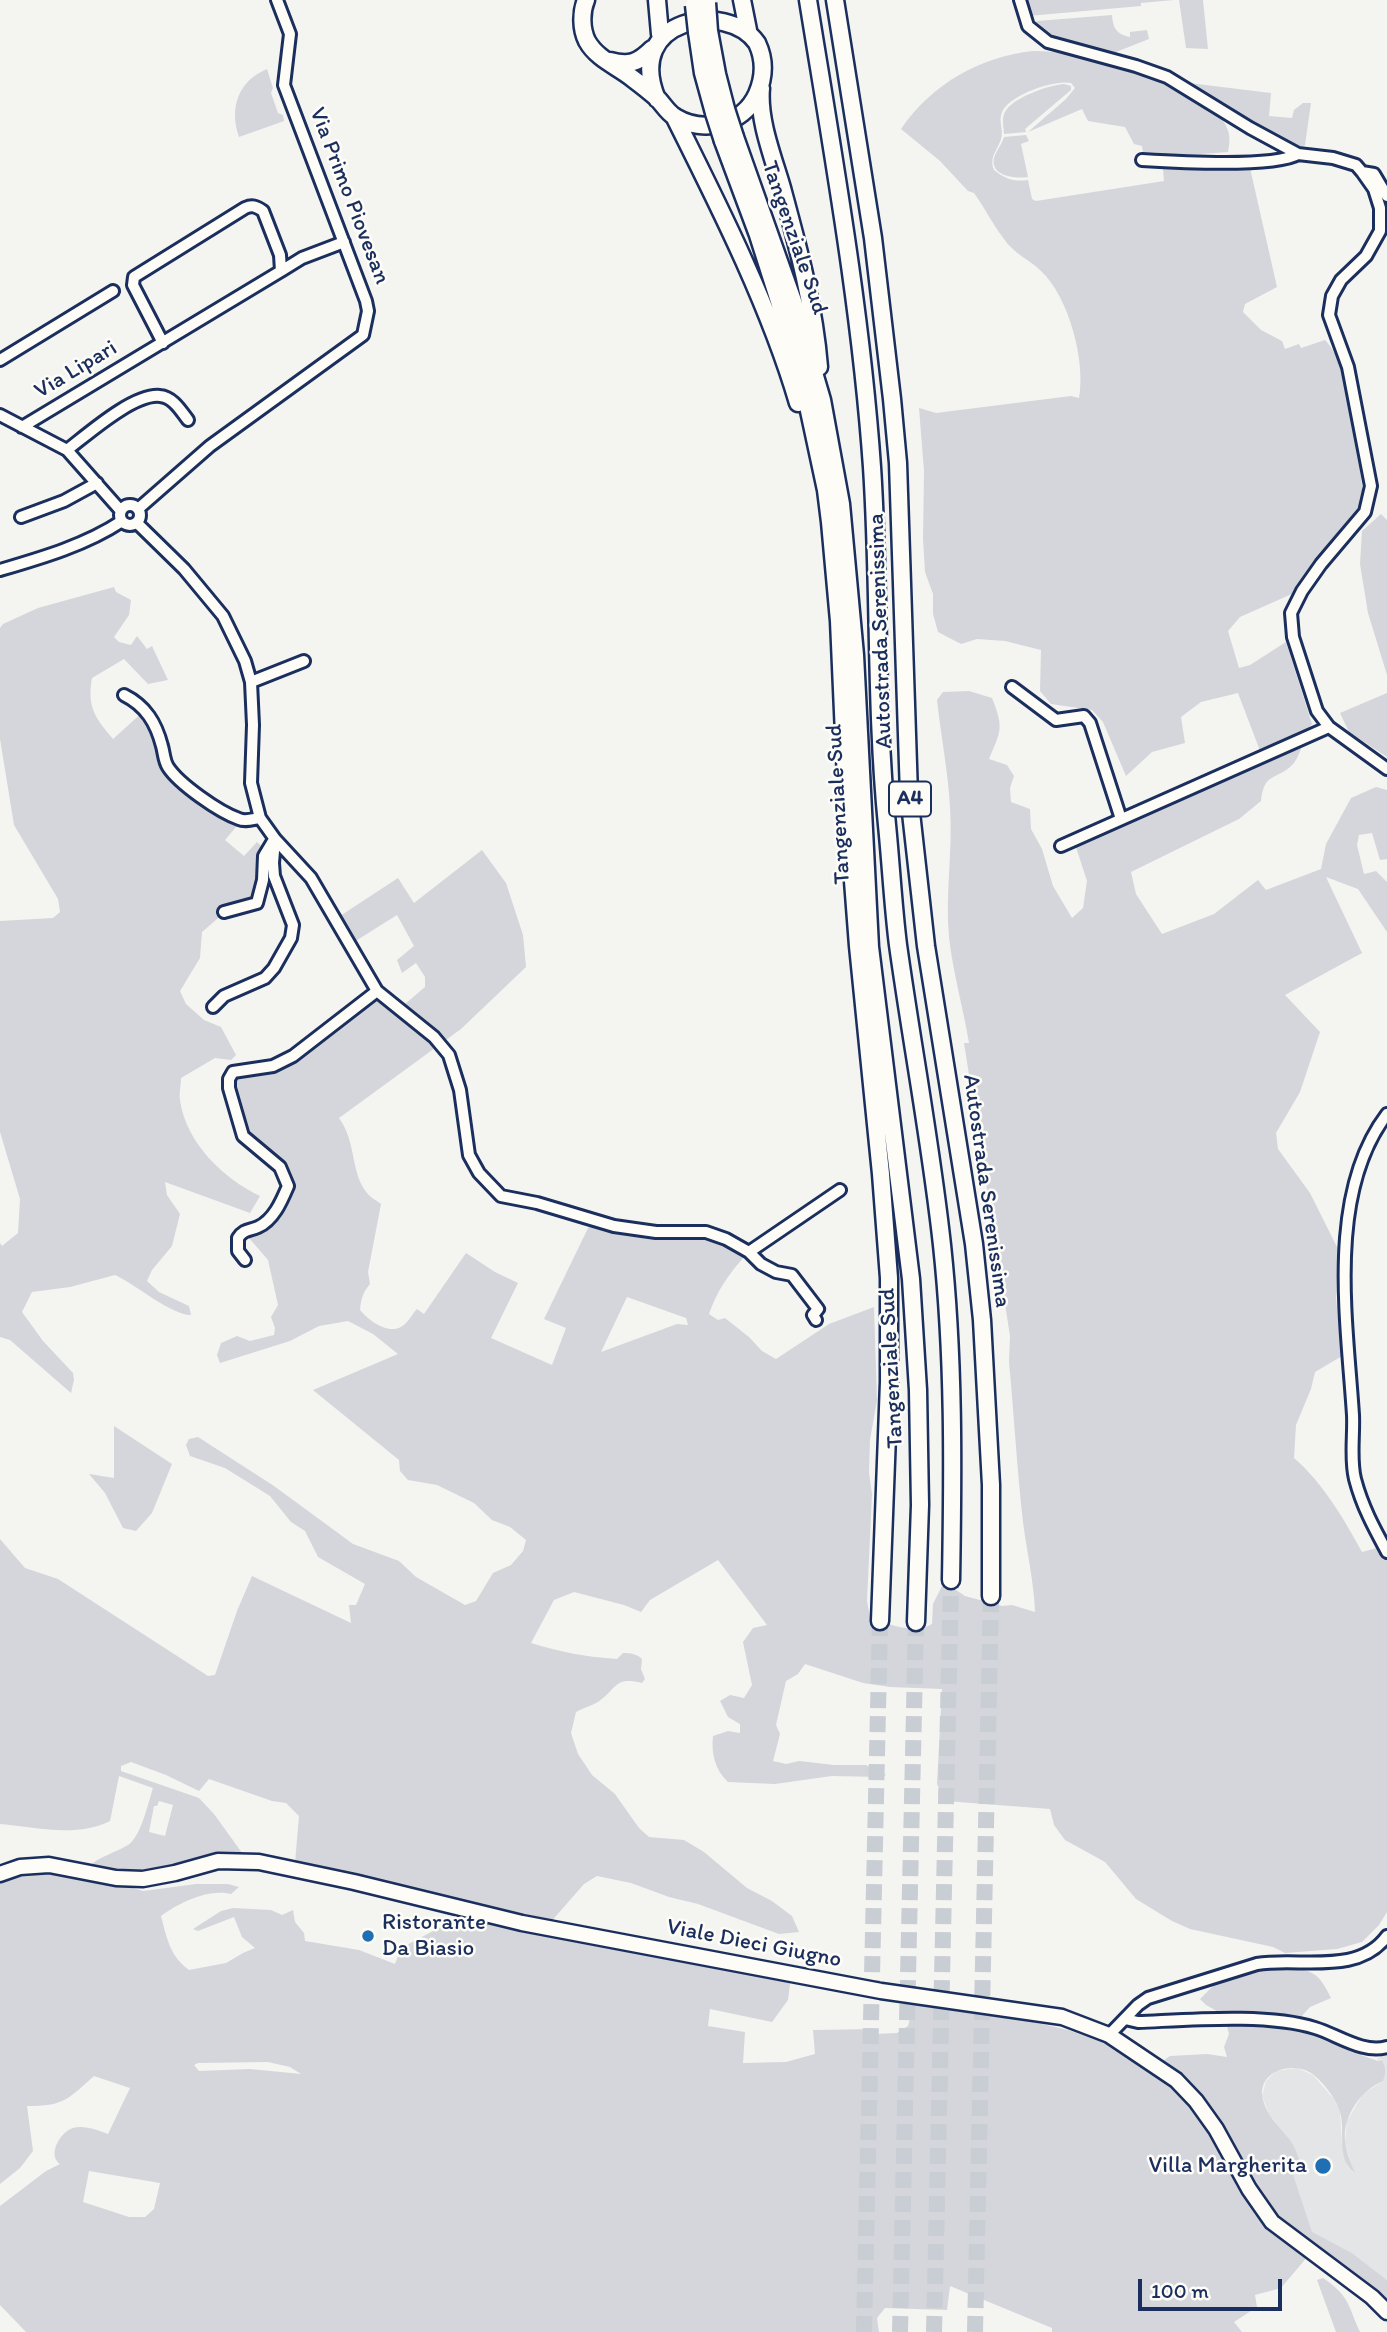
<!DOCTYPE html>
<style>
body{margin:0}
#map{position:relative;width:1387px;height:2332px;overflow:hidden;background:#f4f4f1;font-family:Itim,sans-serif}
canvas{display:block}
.scale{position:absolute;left:1138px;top:2279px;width:144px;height:32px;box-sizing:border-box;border:4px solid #1b2f5e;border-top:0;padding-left:9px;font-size:21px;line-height:24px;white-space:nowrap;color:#1b2f5e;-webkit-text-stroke:5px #fdfcf7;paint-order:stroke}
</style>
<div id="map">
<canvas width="1387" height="2332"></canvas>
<div class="scale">100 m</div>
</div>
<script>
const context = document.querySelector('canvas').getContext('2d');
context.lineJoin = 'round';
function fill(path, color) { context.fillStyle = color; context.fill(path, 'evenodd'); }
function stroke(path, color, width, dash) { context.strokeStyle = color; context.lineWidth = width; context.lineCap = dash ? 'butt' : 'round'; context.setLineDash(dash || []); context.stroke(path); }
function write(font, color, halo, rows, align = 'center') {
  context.font = font + ' Itim,sans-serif'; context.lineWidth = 5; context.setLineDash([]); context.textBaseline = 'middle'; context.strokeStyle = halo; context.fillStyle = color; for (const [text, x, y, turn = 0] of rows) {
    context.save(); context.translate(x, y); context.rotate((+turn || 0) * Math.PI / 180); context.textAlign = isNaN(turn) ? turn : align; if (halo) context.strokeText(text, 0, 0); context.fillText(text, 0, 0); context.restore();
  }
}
fill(new Path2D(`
 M1387,2052V2280L1352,2253L1312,2233L1291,2168L1301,2164L1291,2142L1269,2114L1262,2096L1266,2081L1276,2071L1297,2068L1313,2075L1333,2098L1340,2111L1342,2144L1348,2167L1354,2173L1345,2143L1347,2121L1363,2094L1383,2081L1384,2064L1381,2059L1378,2061L1377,2059Z`), '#e4e5e6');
fill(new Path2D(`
 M1023,0H1174L1141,3V6L1028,16Z
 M1179,0H1203L1208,49L1186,48Z
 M1112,15C1113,28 1116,34 1130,37V32L1147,30L1149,39L1111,54L1057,41L1034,26L1037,21Z
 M1033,51C1089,51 1155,73 1201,105C1208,110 1218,115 1223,121C1231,132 1230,141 1228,152L1144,158L1142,146L1134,144L1125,127L1088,121L1082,109L1028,132L1066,99L1075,88L1071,83C1055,79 1009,95 1002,112C998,121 1004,130 1001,139C997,151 989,157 994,170C1005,179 1014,182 1028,180L1032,199L1036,201L1164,181L1163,169L1143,167V162L1250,168L1277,287L1245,304L1243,312L1261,330L1282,341L1285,349L1299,344L1301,348L1325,340C1354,370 1358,459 1364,500L1315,561L1294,593L1240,617L1228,631L1239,668L1250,665L1286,642L1312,724L1296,742L1301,749C1299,754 1296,761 1293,764C1277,781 1264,771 1261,801L1239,819L1131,872L1136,894L1162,934L1214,914L1258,880L1266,890L1321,869L1326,844L1351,798L1376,787L1387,790V859L1380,860L1372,833L1359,835L1357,845L1364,874L1376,871L1387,882V932L1358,889L1326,877L1362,953L1285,995L1320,1032L1300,1092L1276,1133L1278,1149L1310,1193L1339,1251L1336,1298L1342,1356L1315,1372L1311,1389L1296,1425L1294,1458C1323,1483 1344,1519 1362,1552L1384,1546L1387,1552V1912L1379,1925L1362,1942L1337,1949L1285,1953L1273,1947L1190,1929L1172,1921L1136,1899L1105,1862L1065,1840L1054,1825L1050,1809L945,1801L937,1784L942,1689L890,1687L863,1683L805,1664L798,1674L786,1681L776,1725L780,1734L773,1761L786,1764L799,1761L834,1765H866L886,1775L881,1777L832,1776L775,1784L728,1782C715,1770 711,1753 713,1736L728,1731L740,1733V1724L728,1717L720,1701L730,1695L744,1698L752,1685L743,1642L753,1628L767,1625L718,1560L650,1600L641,1612L624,1605L574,1592L554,1600L531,1643C560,1652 587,1657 617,1659L623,1653C631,1653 637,1654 642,1659L641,1669L645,1679L642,1683C614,1676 617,1689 598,1702C591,1706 583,1708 576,1712L571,1733L578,1754L592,1775L615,1794L639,1828L649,1837L684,1840L704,1852L747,1888L772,1901L792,1916L799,1932L779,1934L698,1904L669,1897L631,1883L597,1876L584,1884L542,1932L791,1976L788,2000L772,2022L710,2009L708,2026L745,2032L743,2063L786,2062L815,2054L813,2030L875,2029V2034L897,2033L908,2026L914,2002L1012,2017L1068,2030L1116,2047L1180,2088L1224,2150L1255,2211L1267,2226L1308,2256L1281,2288L1255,2295L1257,2307L1234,2322L1242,2332H1052V2328L950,2286L947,2310L885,2308L877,2318L879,2332H26L0,2305V2206L46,2171L60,2164C47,2155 60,2132 73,2128C84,2125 97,2130 108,2134L130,2088L94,2076C67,2100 64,2106 27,2106L33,2151L20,2168L0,2184V1874L20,1867L116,1878L133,1888L143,1891L196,1884H228L239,1887L231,1894C209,1888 178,1903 161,1916C167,1939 170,1956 189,1970L226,1963L243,1953L255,1948L242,1937L234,1917L198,1931L193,1929L221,1911L233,1908L271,1910L282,1915L293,1910L295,1922L304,1933L305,1941L359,1950L395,1964L401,1948L454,1920L463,1905L295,1863L299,1816L286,1803L272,1801L209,1779L199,1791L166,1775L131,1762L121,1766V1771L199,1798L214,1814L245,1857L147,1876L88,1867C100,1856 115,1853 128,1845C141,1837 148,1803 153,1788L119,1776L110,1821C76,1838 36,1827 0,1824V1539L25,1568L58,1579L208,1676L215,1675L237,1611L252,1576L351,1623L349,1605H356L365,1584L318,1557L305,1531L291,1522L270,1496L225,1468L190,1456L186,1445L189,1439L198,1437L274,1486L353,1544L399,1561L416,1577L465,1605L476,1601L493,1573L511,1565L523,1551L526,1540L510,1527L492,1520L474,1503L437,1485L408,1480L400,1471L399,1460L313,1390L398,1354L373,1334L348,1321L319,1326L290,1341L220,1363L217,1355L221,1343L237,1336L250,1341L274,1335L275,1328L271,1317L278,1305L268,1260L243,1231L259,1227L284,1195L280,1167L243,1136L229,1079L273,1066L377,991L399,1009L425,987V977L416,963L402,973L397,960L414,946L397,915L354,942L340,916L398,878L414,903L482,850L506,883L523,935L526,967L461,1029L339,1118C357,1143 350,1172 367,1193C370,1197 377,1201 381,1204L368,1272L370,1284C363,1292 361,1299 360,1310C370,1322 392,1338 406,1323C410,1319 413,1313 417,1309L424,1314L466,1253L495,1272L518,1283L491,1338L552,1365L566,1328L544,1319L590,1224L650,1237L700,1235L718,1240L744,1257C728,1275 717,1291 709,1314L718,1320L725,1318L749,1337L762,1351L776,1359L829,1324L874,1307L877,1400L870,1440L869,1473L872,1494L867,1601L870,1617C888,1624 913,1635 932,1624L933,1604L942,1586L956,1590L965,1596L1002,1606L1012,1605L1035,1612C1034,1582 1027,1553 1023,1522C1017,1469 1014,1415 1009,1362L1010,1336L964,1043H969C963,1007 953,973 949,937C945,894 953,851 950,807C948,772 941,736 937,700L943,692L969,691L992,698C1004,728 1001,731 989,759L1007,765L1014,776L1010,788L1011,802L1030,809L1031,829L1042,849L1053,886L1072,918L1083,908L1087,881L1074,841L1262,756L1238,693L1201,702L1181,717L1185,743L1152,752L1126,776L1103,722L1092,710L1051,704L1040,691L1041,650L1005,641L977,639L961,644L938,632L933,614V594L925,572L923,539L924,471L919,408L936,413L1071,396L1079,398C1086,362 1069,297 1041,271C1030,260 1013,253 1004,239C993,225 985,208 974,193L968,191L940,161L901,129C932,84 979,57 1033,51ZM627,1297L686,1318L688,1325L677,1324L601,1352ZM159,1801L173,1805L165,1836L149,1832L154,1806H157ZM268,2062L290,2067L301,2074L250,2069L199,2071L194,2065L198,2063ZM89,2171L160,2183L154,2209L145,2217H129L83,2202Z
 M267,69L273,88L271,93L278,113L283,115L284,121L239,137C229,108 238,81 267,69Z
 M1189,83L1271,93L1269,116L1292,118L1294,110L1303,103H1311L1305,145L1302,147L1254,126Z
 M1064,84L1071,86V90L1025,129L1026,132L1004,134C1004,127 1001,119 1005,112C1012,98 1049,85 1064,84Z
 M1026,135L1029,141L1021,144L1028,177C1015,179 990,176 994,158C996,151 1002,144 1004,137Z
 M1381,514L1387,520V675L1368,613L1360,564L1362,531Z
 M114,587L116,592L131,600L129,615L114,637L119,642L131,645L137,636L147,649L152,646L168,680L148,684L124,659L92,678C87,706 94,717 113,739L145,710L175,775L241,821L225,840L244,856L257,842L267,851L257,903L224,913L202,932L200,958L180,991L186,1004L204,1020L221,1027L236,1055L231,1060L215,1058L181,1078C181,1085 179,1093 180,1100C186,1143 223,1178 260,1196L250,1213L165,1182L167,1195L180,1214L172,1246L152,1270L147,1281L159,1292L189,1306L191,1315C171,1315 135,1284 115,1275L70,1287L32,1292L22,1312L43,1341L73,1373L74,1380L71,1393L10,1340L0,1337V1243L2,1246L18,1233L20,1199L0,1132V921L53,918L60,912L58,899L14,825L0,739V628L3,624L38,608Z
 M1387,693V757L1349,732L1340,713Z
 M114,1426L172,1464L152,1513L136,1531L123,1528L105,1493L89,1474L114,1478Z
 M1279,1967C1309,1970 1317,1968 1331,1998L1310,2007L1299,2019L1315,2033L1352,2052L1378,2061L1382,2060C1386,2067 1386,2073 1383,2081C1361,2090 1343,2116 1345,2140C1346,2152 1351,2163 1355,2173C1335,2159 1346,2131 1340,2112C1336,2099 1323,2081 1311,2073C1292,2061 1256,2071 1263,2100C1267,2116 1280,2127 1290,2140C1295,2147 1298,2156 1301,2165L1291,2168L1312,2232L1352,2253L1387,2280V2302C1352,2272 1308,2251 1276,2216C1258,2197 1248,2170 1235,2147C1216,2112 1190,2089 1160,2063L1170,2056L1207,2054L1227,2057L1224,2047L1229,2034L1224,2015L1206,2005L1200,1999L1217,1982Z
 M1323,2278C1350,2296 1348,2306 1360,2332H1336L1317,2280Z`), '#d4d6db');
stroke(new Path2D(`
 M864,2332L880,1621
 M900,2332L916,1622
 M934,2332L951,1580
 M975,2332L991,1596`), '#c9cdd4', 16, [16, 8]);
const minor = new Path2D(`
 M1020,0L1028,26L1048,42L1136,66L1167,77L1250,128L1298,154L1333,158L1356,165L1362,172L1374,189L1380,208V231L1366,256L1341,280L1332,296L1329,315L1348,367L1371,486L1365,512L1321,564L1302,591L1291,613L1293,637L1317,711L1329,727L1387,769
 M1142,160C1175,162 1274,168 1298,154
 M1362,172L1374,174L1387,196
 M281,271L302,258L344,242
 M0,360L113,291
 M0,415L67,450L121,511
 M22,427L281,271L280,255L263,211C256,206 252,205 245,208L134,277L133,285L163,343
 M67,450C88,434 134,393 160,396C173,397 181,411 188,420
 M120 515a10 10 0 1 1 20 0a10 10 0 1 1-20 0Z
 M138,509L210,446L363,335L368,311L366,301L284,85L290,34L277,0
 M21,517L64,501L97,483
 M137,523L184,569L223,616L245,661L251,682L253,725L251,783L260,818L275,839L311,878L377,991L434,1037L449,1055L460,1090L469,1155L479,1173L501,1196L537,1203L614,1226L656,1232H706L726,1239L749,1252L761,1264L776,1272L792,1275L818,1309L813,1315L816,1320
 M0,570C41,558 86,545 122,521
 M251,682L304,661
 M1012,687L1056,720L1084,716L1090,723L1121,819
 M124,695C146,706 156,723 162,746C164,753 164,761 168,767C179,784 219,812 239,819C245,822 253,819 260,818
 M1061,846L1329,727
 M224,912L257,903L263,880L264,856L273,841
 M213,1007L224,996L265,978L274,968L291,938L293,925L274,876L273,863L275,839
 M1387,1114C1326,1194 1347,1321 1353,1415C1354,1436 1350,1459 1355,1479C1362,1506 1374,1528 1387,1552
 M749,1252L840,1190
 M245,1260L238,1251V1238C244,1229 249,1231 258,1227C274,1220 282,1200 288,1186L280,1167L243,1136L229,1088V1079L233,1072L273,1066L293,1056L377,991
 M1125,2019L1138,2022C1188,2020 1268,2013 1315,2028C1338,2035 1363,2054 1387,2047
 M1109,2035L1138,2005L1148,1998L1257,1964C1299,1957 1358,1976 1387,1936`);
const major = new Path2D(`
 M0,1874L20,1867L49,1865L116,1878L143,1879L175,1873L218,1861L259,1862L354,1882L522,1923L881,1991L1062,2017L1109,2035L1176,2080L1196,2101L1216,2129L1249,2189L1272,2222L1372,2297L1387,2312`);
const highway = new Path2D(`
 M586,0C581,12 581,29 587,41C597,59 617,66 632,78C640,84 649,91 657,98C663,104 667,112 675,117C703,134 743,125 757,94C764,78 765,60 757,43C727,0 623,18 657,99
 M657,0L660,34
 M742,0L748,30
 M808,0C833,155 861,310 872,467C880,586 875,706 887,825C891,865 893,905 898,945C912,1045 931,1144 942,1245C954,1356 953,1468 951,1580
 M835,0L873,238L892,399L898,463L909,795L926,946L974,1244L982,1320L991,1485V1596
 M709,31L717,74L726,109
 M697,32L703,73L714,113
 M610,61C629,66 638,63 652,49
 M761,88C758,120 773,157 782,188C798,247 814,305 819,367
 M674,116C719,206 770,307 798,403
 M735,137L793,301L822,400L841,504L855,655L870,947L911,1279L918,1390L920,1505L916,1622
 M723,141L758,235L799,364L826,490L830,522L839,621L847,803L858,946L881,1174L889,1278V1382L880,1621`);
stroke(minor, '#1b2f5e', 16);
stroke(major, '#1b2f5e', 19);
stroke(highway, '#1b2f5e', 21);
stroke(minor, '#fdfcf7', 10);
stroke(major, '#fdfcf7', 14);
stroke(highway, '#fdfcf7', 16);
const highwayBridge = new Path2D(`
 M707,3L709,31
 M694,5L697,32
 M726,109L735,137
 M714,113L723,141`);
stroke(highwayBridge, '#1b2f5e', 21, []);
stroke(highwayBridge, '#fdfcf7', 16);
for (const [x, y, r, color] of [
 [368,1936,7,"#1f6fb2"],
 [1323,2166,9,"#1f6fb2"]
]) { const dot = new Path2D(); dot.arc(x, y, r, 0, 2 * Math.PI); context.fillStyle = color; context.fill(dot); stroke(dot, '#fdfcf7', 2.5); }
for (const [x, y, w] of [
 [910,799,42]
]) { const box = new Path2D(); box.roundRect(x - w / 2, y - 17.5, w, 35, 5); context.fillStyle = '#fdfcf7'; context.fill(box); stroke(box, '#1b2f5e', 2); }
write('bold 21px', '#1b2f5e', null, [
 ["A4",910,799]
]);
write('23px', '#1b2f5e', '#fdfcf7', [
 ["Via Primo Piovesan",349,196,69],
 ["Tangenziale Sud",794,238,71],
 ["Via Lipari",76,370,-31],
 ["Autostrada Serenissima",881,631,-92],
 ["Tangenziale Sud",839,804,-93],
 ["Autostrada Serenissima",986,1191,82],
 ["Tangenziale Sud",892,1368,-93],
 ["Viale Dieci Giugno",754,1944,11]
]);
write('23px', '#1b2f5e', '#fdfcf7', [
 ["Ristorante",382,1923],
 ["Da Biasio",382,1949],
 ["Villa Margherita",1307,2166,"right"]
], 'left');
</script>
